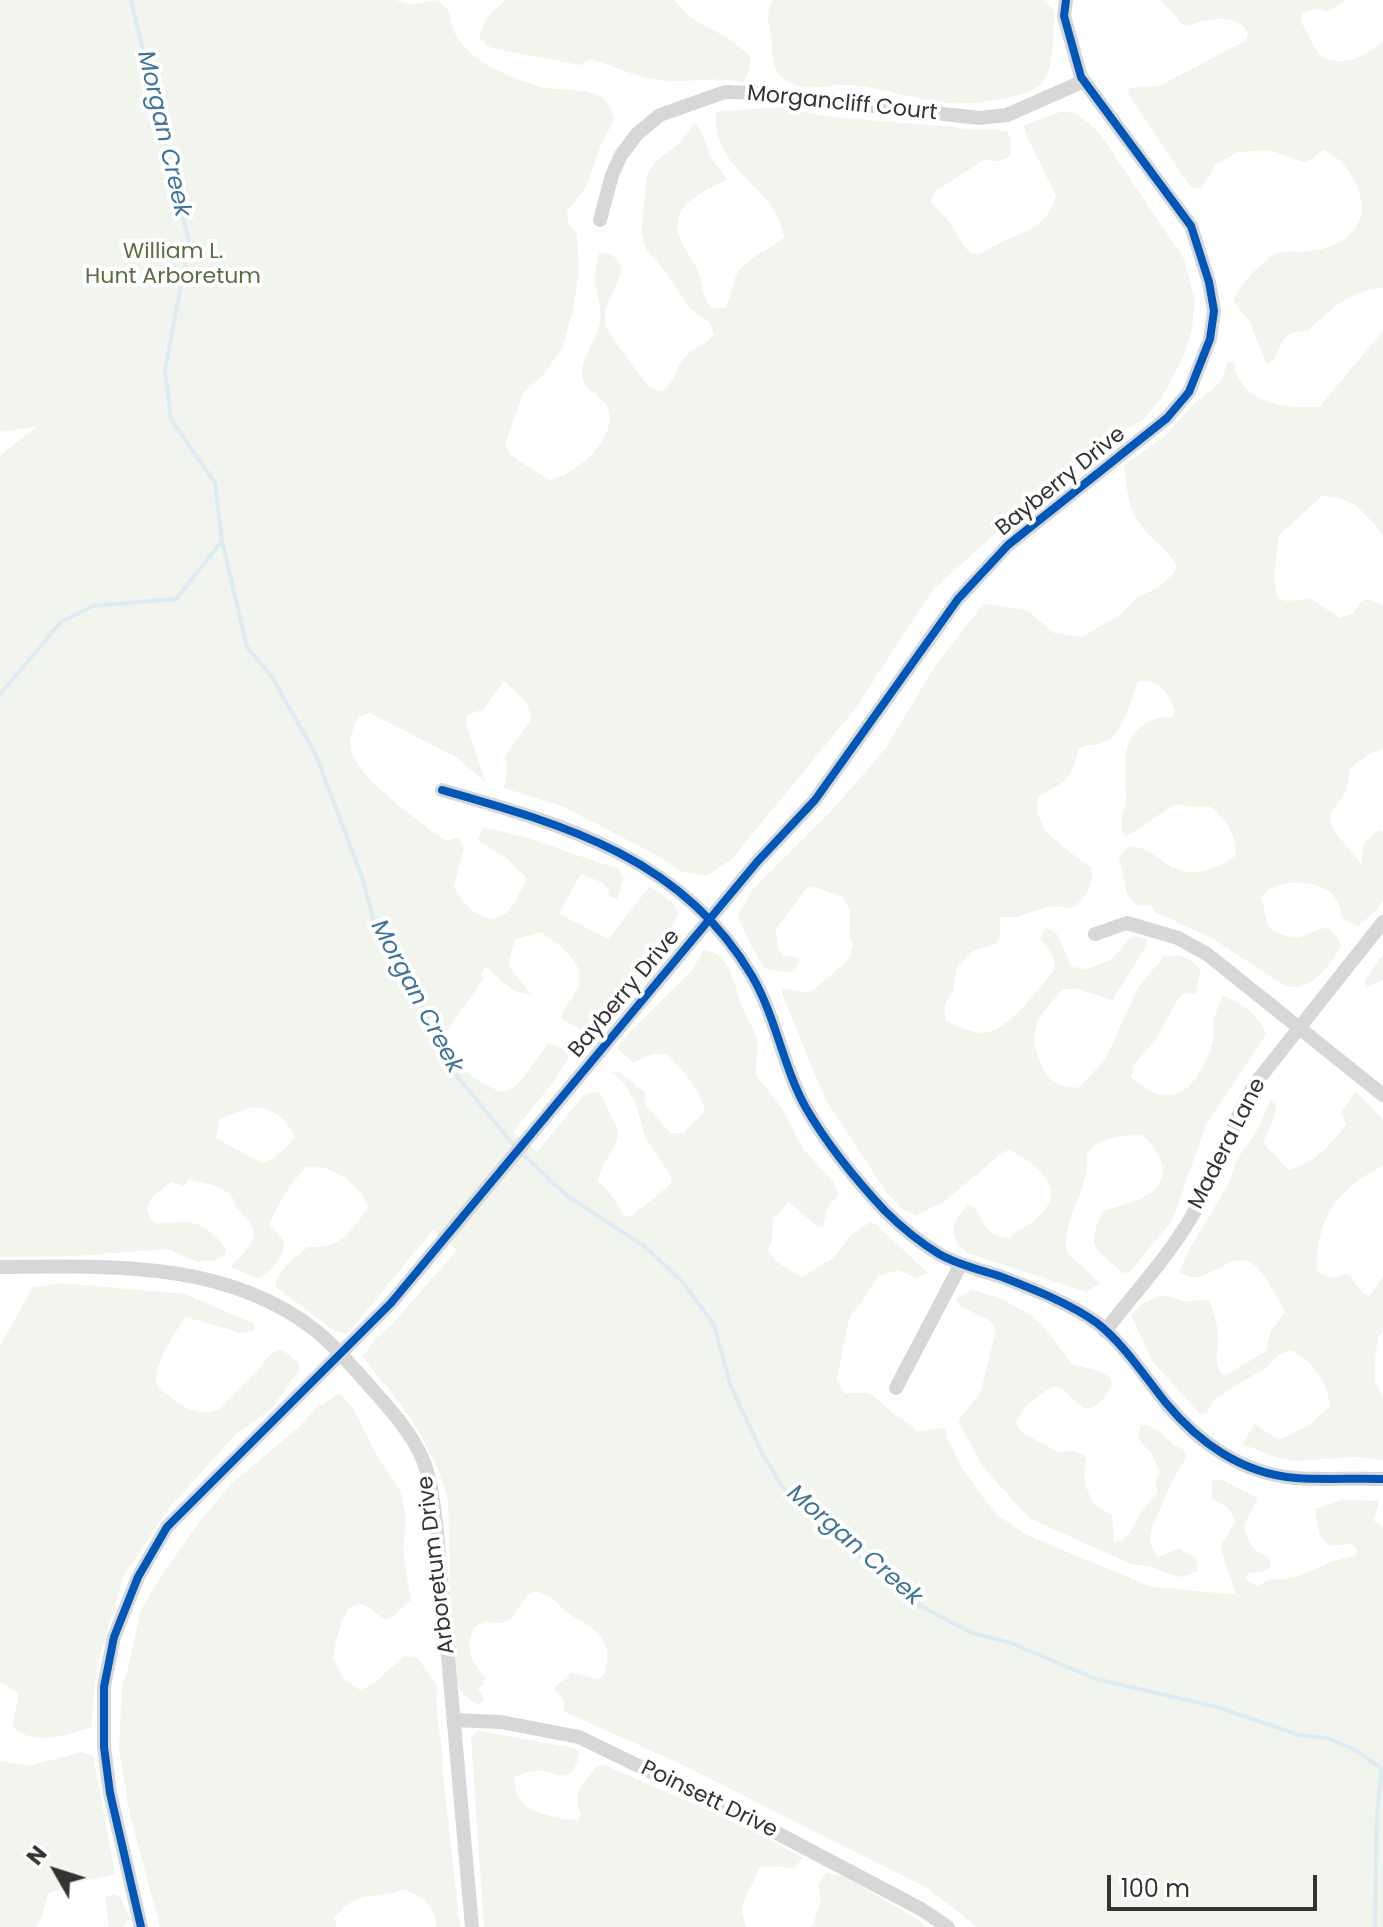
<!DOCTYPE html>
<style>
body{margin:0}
#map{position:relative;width:1383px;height:1927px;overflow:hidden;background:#fff;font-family:Poppins,sans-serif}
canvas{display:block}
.north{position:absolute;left:16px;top:1831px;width:80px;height:80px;-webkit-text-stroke:6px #fff;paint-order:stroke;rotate:309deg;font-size:22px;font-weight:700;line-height:32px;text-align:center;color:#333}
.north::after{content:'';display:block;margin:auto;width:28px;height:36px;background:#333;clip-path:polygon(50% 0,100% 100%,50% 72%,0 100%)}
.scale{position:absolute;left:1107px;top:1875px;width:210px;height:36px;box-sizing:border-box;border:4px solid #333;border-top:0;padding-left:10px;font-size:24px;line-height:28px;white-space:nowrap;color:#333;-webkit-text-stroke:6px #fff;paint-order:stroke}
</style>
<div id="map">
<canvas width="1383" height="1927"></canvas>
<div class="north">N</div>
<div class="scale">100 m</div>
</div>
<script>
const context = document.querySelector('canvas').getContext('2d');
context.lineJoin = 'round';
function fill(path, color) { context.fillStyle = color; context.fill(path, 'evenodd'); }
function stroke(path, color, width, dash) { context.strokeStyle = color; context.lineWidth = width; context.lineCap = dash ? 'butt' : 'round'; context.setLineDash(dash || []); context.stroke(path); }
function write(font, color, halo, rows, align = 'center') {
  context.font = font + ' Poppins,sans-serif'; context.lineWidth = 8; context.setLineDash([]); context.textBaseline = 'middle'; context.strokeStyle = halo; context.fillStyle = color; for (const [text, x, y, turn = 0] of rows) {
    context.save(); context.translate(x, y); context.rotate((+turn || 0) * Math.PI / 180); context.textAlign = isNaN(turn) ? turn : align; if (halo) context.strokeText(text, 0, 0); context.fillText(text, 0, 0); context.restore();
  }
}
fill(new Path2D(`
 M0,0H395L410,4L437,0C453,11 449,15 454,31C459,45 477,59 489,66C505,75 530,85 548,88C565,91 589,88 603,98C610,104 612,112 614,120L601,145L586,187L567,212L568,224L577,233L579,271L573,310L562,349L543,375L523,393L505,445L512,456L549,480C574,476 616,440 609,411C605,394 582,394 582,373C582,355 598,339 600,321C602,308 597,296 595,284C594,274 598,263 599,253L612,254L621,265C621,283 609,295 605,313C605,317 605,321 606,325C607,331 646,385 650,387C651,388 660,391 662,391C679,377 673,373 683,359C690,349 705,344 714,335L710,323L688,307L665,271L646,249L641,232L647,175L655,162L677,145L695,123L702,133L711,158L727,179C705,192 668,204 680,238C684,250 694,260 698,272C703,286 702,296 711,308H725C732,296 731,284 738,272C749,256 770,250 784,237C777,186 709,169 716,112L779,107L831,117L955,127C973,133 990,127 1008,131L1011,144L1010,157L998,161L984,160L936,191L931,202L950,222L963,245L971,254C986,254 988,249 1000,243C1027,230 1045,229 1056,196L1027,137L1024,125L1063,111L1077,114L1098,131L1184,259L1195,301L1192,328L1185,353L1163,396L1144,419L1096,448L1057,477L933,590L855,709L732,859L707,876L682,872L658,856L564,807L504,788L507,767L505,756L531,720L527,702L504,681L484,709L467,715V727L486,783L456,757L370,713L358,717C354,726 349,737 351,748C355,779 421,821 446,841L459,837L464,849L454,887C463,904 486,930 506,913C514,906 521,889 527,879L509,860L477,840L483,828C530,834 572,856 618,868L624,877L617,899L608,896L609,889L601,882L581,874L559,914L608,939L650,886L673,903L679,914L656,955L587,1033L562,1019C562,1007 571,1001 576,991C590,966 561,945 541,933L515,939L509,962L511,969L531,994C513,996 498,976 485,966L481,976L484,978L445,1034L441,1048C454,1060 493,1100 511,1089C527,1079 535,1058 548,1044C557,1044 566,1050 569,1058L554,1081L513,1132L537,1152L583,1096C603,1085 604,1100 611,1116C615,1125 620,1130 617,1140C613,1154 602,1162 598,1181L612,1195L625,1217L633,1215L671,1184V1177L645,1137L635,1101L623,1082L611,1072L618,1071L645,1092V1105L671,1133H683L705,1112C701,1091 682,1068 666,1054H652L633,1063L617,1048L622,1040L693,969L703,950C733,953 734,989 743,1009C748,1020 757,1034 758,1045C758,1055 754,1065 757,1076L783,1110L803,1149L833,1181L839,1194L828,1207L823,1227L815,1225L788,1201L781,1212L773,1218L772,1241L768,1249C774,1264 790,1269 802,1277L833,1258L851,1235L870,1222L876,1224L928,1273L916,1278L899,1270L878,1276L864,1299L849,1318L837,1379L844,1393C876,1392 869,1393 891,1411C900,1418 910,1424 918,1431L946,1428L947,1437L961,1466L982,1496L996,1514L1027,1535L1149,1586L1236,1595L1220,1547L1235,1522L1230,1510L1212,1498V1481L1220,1479L1258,1498L1244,1525C1248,1542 1251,1550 1268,1557L1271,1564L1268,1570L1247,1574L1246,1580L1257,1586L1269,1580L1297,1577L1331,1562L1356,1555L1357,1549L1351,1544L1331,1546L1320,1537L1315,1509L1342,1500L1379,1501L1374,1521L1383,1527V1927H977L929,1889L679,1763L565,1712L563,1700L554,1688L571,1673L598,1679L605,1673C606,1665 609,1655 606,1647C602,1634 590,1626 579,1620C563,1612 557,1598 536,1591C513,1599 522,1631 486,1621L474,1627C465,1650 470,1660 485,1677L484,1685L478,1688L484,1700L479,1705C466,1698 460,1695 457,1680L450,1592L448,1499L437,1466L411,1418L363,1357L374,1340L392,1324L457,1250L433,1230L350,1331L345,1334L333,1330L275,1286C279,1268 294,1258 308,1247C341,1249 350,1232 368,1208C365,1191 343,1174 327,1169C321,1167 313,1167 307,1167C290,1183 279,1202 269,1224C273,1228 281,1235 283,1240C288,1255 269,1273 258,1278L231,1267C253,1241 267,1235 236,1208C235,1187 206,1184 189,1179L184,1186L172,1182C158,1193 136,1204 155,1223C166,1225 177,1221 188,1222C205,1224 216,1236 226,1248L225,1255L213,1261L197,1262L168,1249L76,1256L0,1257V455L36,427L0,432ZM252,1107C274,1108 287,1119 295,1138L275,1158L261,1163L216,1138L220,1118Z
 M506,0H674L691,18L728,38L751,56L750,69L743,83C717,75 687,84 659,80C637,77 613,66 591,59L580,65L491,48L480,40C481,20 492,12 506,0Z
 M772,0H1043L1055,11C1052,31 1055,67 1043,82C1029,99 969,105 948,103C916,100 884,88 851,85C831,83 811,93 791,83C766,70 775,56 771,35C768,21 766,14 772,0Z
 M1159,0H1345L1328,12L1315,9L1302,13L1301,22C1307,31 1314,48 1320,55C1324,59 1326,59 1331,60C1353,65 1366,54 1383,41V288C1352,289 1329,310 1308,331C1283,330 1283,342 1273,361L1266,363L1249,321L1233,301C1241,284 1257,265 1274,255C1284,249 1299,253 1310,251C1340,248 1369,229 1360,196C1353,173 1344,160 1323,150L1310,160L1303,162L1270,150L1238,152L1216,164L1202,188L1195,189L1190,186L1127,93L1130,88L1159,86L1245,41L1248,34C1236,10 1208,20 1187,26L1179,22L1176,15Z
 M1383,331V536C1367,514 1351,495 1322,496L1279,535L1274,575L1276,592L1279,599L1286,601L1311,599L1340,618L1353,613L1362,601L1368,599L1383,605V749L1372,752L1350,769L1347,790L1331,814L1330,821L1336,833L1361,864L1363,844L1379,830L1383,831V901L1375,912L1358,926L1344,920C1340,914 1341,908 1337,901C1325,877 1276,877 1261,897C1267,916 1264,932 1287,936C1293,937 1295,938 1301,937C1310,934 1316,929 1326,928C1335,931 1339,938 1341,947C1329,966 1311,993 1285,986L1210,937L1155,912L1152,906L1137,905L1127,894L1119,858C1133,830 1159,862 1177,869C1196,877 1220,868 1235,856C1239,836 1225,819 1211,807L1173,805L1131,834L1125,836C1115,821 1127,810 1126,794C1126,769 1119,742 1143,725C1154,718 1159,716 1172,718L1175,711C1169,695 1158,675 1138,682C1130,700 1124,737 1102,743C1093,746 1086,743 1078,750C1070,784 1066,780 1038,797C1031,831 1068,850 1092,868C1093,887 1087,896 1073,908L1050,906L1017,917H1001L999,939L996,944L975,950L956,969L953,991L945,1004V1021C955,1025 969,1032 981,1033C1006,1035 1040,986 1055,969L1053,955L1040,939L1046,927L1057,934L1072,967L1087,969L1111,960L1128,940L1134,936L1146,939L1147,946L1112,1000L1076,989H1063C1055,999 1041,1012 1037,1024C1030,1044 1040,1075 1060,1085C1064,1087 1073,1087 1078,1088L1105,1060L1137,989L1164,956C1182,954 1187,957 1201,969L1196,993L1183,994L1178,999L1155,1041L1134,1064L1131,1077C1172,1116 1197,1088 1212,1045C1215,1037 1212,1028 1214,1019C1216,1011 1220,1003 1223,995C1238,1002 1264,1017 1266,1035L1206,1125L1173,1219L1130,1272L1123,1273C1095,1248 1085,1249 1103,1211C1129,1203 1174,1195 1160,1160C1156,1149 1151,1143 1142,1135C1123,1136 1097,1136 1087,1155C1090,1190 1061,1218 1067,1253L1100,1283L1087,1292L968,1253C945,1236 952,1222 969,1204C986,1215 981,1238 1010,1238C1017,1230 1023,1229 1031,1223C1072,1193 1043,1168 1010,1150L1003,1152L944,1202L916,1215L901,1208L886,1192L826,1101L782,994V988L805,992L812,991L848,960L853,946L849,936L850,910L842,896L814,887L807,888L776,929L778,949L782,955L796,957L800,962L790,973C783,971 772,971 765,968C760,966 743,926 737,917L752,890L833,809L885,749L932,671L983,604L1027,610L1054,633L1082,637L1120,615L1139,596L1158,588L1174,573L1177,566C1167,548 1149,538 1138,522C1128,507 1126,484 1124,466L1167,434L1196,402L1221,382L1227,363L1234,362C1239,403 1284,409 1319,407Z
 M1383,954V980L1368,987L1364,982Z
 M1356,1091L1383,1120V1166C1336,1189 1316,1219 1317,1271L1322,1275L1337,1278L1343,1274L1350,1275L1363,1293L1369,1296L1383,1277V1330L1378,1338L1375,1359V1381L1383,1398V1460L1357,1457L1294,1461L1278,1458L1242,1444L1255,1424L1279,1440L1309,1425L1330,1406C1329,1385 1311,1359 1291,1350L1277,1356L1267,1367L1217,1397L1206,1414H1200L1152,1361L1131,1315L1142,1304L1161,1295L1186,1301L1210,1300C1212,1310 1217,1322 1218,1333C1219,1349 1211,1365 1225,1376L1266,1351L1271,1330L1285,1312C1279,1299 1261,1265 1247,1261C1232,1256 1213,1274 1198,1277C1192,1278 1185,1275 1179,1273L1187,1253L1229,1183L1237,1159L1255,1134L1271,1099L1276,1103L1275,1116L1263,1142L1288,1170C1314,1164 1330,1145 1346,1125L1341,1112Z
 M62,1283L185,1294L255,1324L253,1331L241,1333L186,1317C175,1331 153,1366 156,1383C171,1399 195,1421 219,1409C231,1396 245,1384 257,1371C266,1362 267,1354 281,1349L298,1362L300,1369L272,1408L234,1436L165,1513L124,1576L97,1664L91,1728C66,1734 33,1748 12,1726L19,1694L0,1682V1346L32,1288Z
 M972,1290L997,1297L1031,1315L1041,1324L1072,1364L1096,1370L1110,1377L1112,1386C1106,1397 1098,1408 1085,1409L1059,1387H1051L1027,1405L1016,1422L1018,1428L1023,1433L1059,1453C1071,1450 1080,1449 1087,1460C1081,1472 1086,1494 1095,1504C1099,1508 1107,1512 1112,1515L1114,1542C1133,1541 1134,1520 1143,1508C1148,1503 1153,1498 1157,1493L1156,1479L1160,1473L1152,1454L1138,1439L1141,1425C1161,1425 1166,1444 1183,1449L1187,1455L1184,1462C1173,1476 1168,1493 1160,1509C1153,1525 1144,1541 1158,1557L1179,1548L1196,1558L1198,1571L1182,1577L1162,1572L1150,1566L1131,1564L1029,1518L983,1467L958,1421L981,1391L996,1329C988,1312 964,1315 955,1299Z
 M339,1393L353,1408L374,1450L400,1490L406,1517L403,1552L411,1600L393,1617L386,1620C378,1616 367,1604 359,1604C341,1604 336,1644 333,1658L344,1679L360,1690L373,1684L404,1656L417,1657L438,1686C432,1713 445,1743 443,1775L460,1927H436C435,1904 423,1897 403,1889C370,1903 364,1885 334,1918L337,1927H160L130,1815L119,1750L122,1682L126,1676L141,1610L159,1579L198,1524L231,1484L299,1427L315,1409Z
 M478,1731L575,1748L580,1753C569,1791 560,1769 534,1771C529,1771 520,1775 515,1777C512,1814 552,1817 578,1820L581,1814C571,1790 583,1785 597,1766L604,1765L742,1825L803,1858L794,1868L760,1866C757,1879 742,1899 742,1908C741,1913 745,1921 746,1927H484L471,1738Z
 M81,1752L93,1756L115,1873C99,1880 89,1878 74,1883C65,1886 58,1892 48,1893L42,1917L36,1927H0V1761L29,1766Z
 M826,1873L846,1877L921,1922L924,1927H812L821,1900L818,1885Z
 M113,1894L120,1896L130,1917L123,1927H109L105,1898Z`), '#f1f5ed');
stroke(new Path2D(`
 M222,541L247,647L272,677L315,753L362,877L378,936L404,979L415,991L447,1064L517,1149L567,1196L643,1245L682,1281L714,1325L731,1387L762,1453L781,1485L802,1509L920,1606L972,1633L1011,1643L1096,1679L1217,1707L1299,1735L1327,1738L1355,1750L1382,1769L1377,1813L1375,1927
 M0,694L61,622L93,606L176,599L222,541L215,483L171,419L165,370L189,242L131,0`), '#ddebf3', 4);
stroke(new Path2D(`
 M600,220L612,175L621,155L637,134L660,115L725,92L762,93L979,118L1007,115L1084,81
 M442,790C565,825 683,858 752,976C776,1017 783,1067 806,1108C827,1144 857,1181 885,1211C900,1226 921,1243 939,1254C958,1265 981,1270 1002,1277C1033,1289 1071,1304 1097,1323C1124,1344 1145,1377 1166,1403C1199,1443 1243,1474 1296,1478C1325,1480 1354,1478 1383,1479
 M1095,934L1127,923L1178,938L1207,954L1383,1095
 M0,1267C108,1266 226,1260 315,1330C334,1345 350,1364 366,1382C387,1406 411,1431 423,1460C432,1483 434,1508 437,1532L472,1927
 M1105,1331C1136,1291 1173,1252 1197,1207C1219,1168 1231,1124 1254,1085L1383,922
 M896,1388L961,1264
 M454,1720L501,1722L579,1737L777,1833L921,1909L948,1927
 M141,1927L110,1793L104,1747V1687L114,1637L138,1577L167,1527L391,1303L757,862L815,800L958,599L1008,545L1167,418L1189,392L1210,339L1214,311L1209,282L1191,226L1081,77L1064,16L1066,0`), '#d7d7d7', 14);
stroke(new Path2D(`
 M442,790C565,825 683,858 752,976C776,1017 783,1067 806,1108C827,1144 857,1181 885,1211C900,1226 921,1243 939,1254C958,1265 981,1270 1002,1277C1033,1289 1071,1304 1097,1323C1124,1344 1145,1377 1166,1403C1199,1443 1243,1474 1296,1478C1325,1480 1354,1478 1383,1479
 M141,1927L110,1793L104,1747V1687L114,1637L138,1577L167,1527L391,1303L757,862L815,800L958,599L1008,545L1167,418L1189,392L1210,339L1214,311L1209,282L1191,226L1081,77L1064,16L1066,0`), '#0057b8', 8);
write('22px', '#333', '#fff', [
 ["Morgancliff Court",842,104,6],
 ["Bayberry Drive",1061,482,-39],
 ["Bayberry Drive",625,994,-50],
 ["Madera Lane",1228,1144,-63],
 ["Arboretum Drive",437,1565,-97],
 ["Poinsett Drive",709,1800,26]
]);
write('22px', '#56703f', '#fff', [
 ["William L.",173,252],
 ["Hunt Arboretum",173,277]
]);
write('italic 24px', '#3f7597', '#fff', [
 ["Morgan Creek",163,134,77],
 ["Morgan Creek",416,997,62],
 ["Morgan Creek",854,1546,41]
]);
</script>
